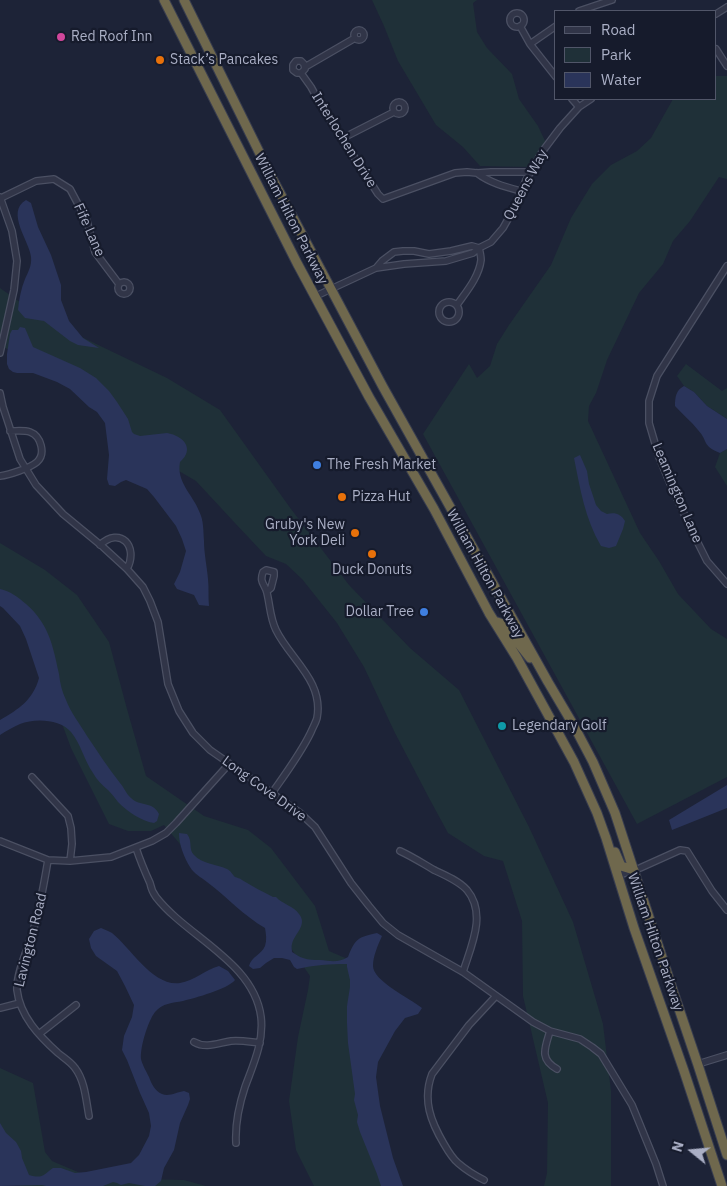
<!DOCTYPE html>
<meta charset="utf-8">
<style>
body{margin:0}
#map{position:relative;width:727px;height:1186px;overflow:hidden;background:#1d2337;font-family:"IBM Plex Sans",sans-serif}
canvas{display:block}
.legend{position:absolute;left:554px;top:10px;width:162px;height:90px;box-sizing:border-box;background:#161b2c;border:1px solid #515669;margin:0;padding:6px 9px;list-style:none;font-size:15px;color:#aaafc5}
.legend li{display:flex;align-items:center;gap:10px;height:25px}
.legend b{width:25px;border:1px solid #515669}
.north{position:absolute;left:667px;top:1126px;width:50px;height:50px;-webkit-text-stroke:4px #161b2c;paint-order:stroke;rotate:287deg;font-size:14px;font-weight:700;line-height:20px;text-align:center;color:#aaafc5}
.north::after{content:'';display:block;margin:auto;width:18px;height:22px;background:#aaafc5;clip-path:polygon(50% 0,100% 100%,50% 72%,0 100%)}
</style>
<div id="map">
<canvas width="727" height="1186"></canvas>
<ul class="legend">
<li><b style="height:6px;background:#313548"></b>Road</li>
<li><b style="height:14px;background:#1f3038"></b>Park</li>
<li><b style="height:14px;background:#2a345a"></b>Water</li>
</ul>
<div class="north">N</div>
</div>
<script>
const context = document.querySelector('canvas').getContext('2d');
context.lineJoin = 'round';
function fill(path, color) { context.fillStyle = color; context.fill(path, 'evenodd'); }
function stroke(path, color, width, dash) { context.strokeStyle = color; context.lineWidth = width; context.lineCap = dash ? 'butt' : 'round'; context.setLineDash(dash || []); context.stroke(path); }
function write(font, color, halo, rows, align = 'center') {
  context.font = font + ' "IBM Plex Sans",sans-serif'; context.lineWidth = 4.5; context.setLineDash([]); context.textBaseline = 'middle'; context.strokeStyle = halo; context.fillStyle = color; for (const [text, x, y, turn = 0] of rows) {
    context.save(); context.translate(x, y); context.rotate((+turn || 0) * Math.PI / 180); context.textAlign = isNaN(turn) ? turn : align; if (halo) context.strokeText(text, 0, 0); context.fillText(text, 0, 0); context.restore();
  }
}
fill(new Path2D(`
 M372,0H477L473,3L477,32L487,48L512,74L519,99L538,126L546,143L529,167L480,166L463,147L436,125L398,61L384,26Z
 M716,76H727V179L719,177L690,221L673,241L663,264L639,293L607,360L596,393L589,406L588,421L640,533L659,561L678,594L711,629L727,639V777L637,824L423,434L469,364L477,378L490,366L497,344L509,325L551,265L571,218L592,184L611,165L637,151L651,138L673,99H716Z
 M0,288L27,307L65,329L167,378L220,410L291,509L349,585L410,648L459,690L529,827L573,922L603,1024L611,1091V1186H544L547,1173L548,1103L523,996L522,921L503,861L484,856L448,833L429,798L395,733L364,667L337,623L302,579L286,564L266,556L234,522L196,481L160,460L114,417L43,363L0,346Z
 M686,364L722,391L727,388V419L707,406L694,392L684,386L677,376Z
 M727,449V486L715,467L720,453Z
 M0,543L45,570L77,595L109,642L127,709L146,776L204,816L248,830L271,848L315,906L329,951L357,963L367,1068L399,1186H314L296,1150L289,1101L298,1037L308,990L310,976L282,935L200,868L164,825L151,831H128L109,824L71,748L48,686L39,632L0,600Z
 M0,1068L33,1083L45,1152L52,1161L92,1178L184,1180L206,1186H20L0,1137Z`), '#1f3038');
fill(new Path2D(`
 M26,200L31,203L38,227L51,255L61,285V300L69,321L83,338L99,348L78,345L70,341L44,321L25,318L18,310C19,299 21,289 25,279C28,272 32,266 31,257C30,242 5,212 26,200Z
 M20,327L25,328L33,347L80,368L96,378L109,391L117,402L128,419L132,432L134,434L140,436L167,433C184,436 195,449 180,462C176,482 193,495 199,511C204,521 203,530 204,541C204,554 207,566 208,579C209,588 208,597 209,606L199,605L194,595L177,589L174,584L180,572L186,551L182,539L176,526L154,497L147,489L126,480L121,482L115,486L109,485L107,479L109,455L105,423L97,412L89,407L70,389L57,382L33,373H17L13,372L9,369L7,364V354L10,334L12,330H18Z
 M684,386L694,392L707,406L727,419V449L720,453C701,445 709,442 698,430C691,421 682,414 675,406C675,397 676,390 684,386Z
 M580,455L587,471L589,484L596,505L601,511L607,514C615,512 621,514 625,521L623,529L616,546L609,548L601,546C585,519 580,488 574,458Z
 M0,589C10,591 18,597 26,604C49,624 53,646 59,674C60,683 62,692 66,700C71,713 80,724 87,736C98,752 108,768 120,783C124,787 126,794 131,798C140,807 153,801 159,814L157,821L154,823C141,821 128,812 118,802C115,798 112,794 108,790C102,785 97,780 93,773C84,760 81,744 71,732C60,719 35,718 20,724C13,727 6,731 0,735V720C19,709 33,700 39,678L26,639L20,626L3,608L0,606Z
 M727,785V808L672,830L669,820Z
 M179,833L187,834C193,841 188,849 194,855C202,864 216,864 227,869C231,871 232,874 235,877C237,878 240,878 242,880C252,886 263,892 273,897H276C282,904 294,906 299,914C308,925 294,934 292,944C291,947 292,949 292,952C296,954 299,957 303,958C309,960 314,960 320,960C330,961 339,963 348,957C355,939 358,937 377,933L382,936C378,945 373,956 373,966C373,981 411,999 422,1008L418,1014L405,1018L395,1031L378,1062L376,1077L380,1106L393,1158L403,1186H381L377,1174L360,1132L357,1122L358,1115L354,1100L355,1094L348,1043L347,1023V1006L350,987V980L347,967V964C330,964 314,965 297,969L294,967L290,960L282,958H274L266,963L260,968L253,969L249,966C251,957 262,954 265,946C267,940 266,934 265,928C244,916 227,897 207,882C201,877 194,874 190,867C184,857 179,845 179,833Z
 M101,928C105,930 109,931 112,933C131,948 153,987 180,983C194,981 205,970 219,966L228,971L235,980C228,989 195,998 183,1001C172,1003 163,1003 155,1012C148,1021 140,1047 141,1059C142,1064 146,1071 149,1077C151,1083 155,1091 162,1094C169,1097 177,1092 184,1091L189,1093L190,1099L188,1105L180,1123L174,1150L164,1168L161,1181L155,1186H145L129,1183L121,1185L117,1183L113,1182L103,1186H46L42,1185L0,1186V1123L6,1133L16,1142L21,1151L22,1158L29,1175C43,1179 43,1175 53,1168H61L75,1173L86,1172L131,1163L139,1155L149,1136L151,1126L149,1113L140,1093L127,1060L122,1050L124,1036L132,1017L134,1005L125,986L117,971L96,956L91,948L89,939L94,931Z`), '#2a345a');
const minor = new Path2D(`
 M579,11L612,0
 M510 20a7 7 0 1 1 14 0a7 7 0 1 1-14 0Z
 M716,14L727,7
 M520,26L530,44L556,77
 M354 35a5 5 0 1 1 10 0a5 5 0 1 1-10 0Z
 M530,44L556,26
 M716,49L727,66
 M305,67L355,38
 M301,73L305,69L304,64L301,61H296L293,65V70L297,73H301L311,87L322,107L378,194L383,199L455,173L467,172L477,173L491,172H531
 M572,99L579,107
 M393 108a6 6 0 1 1 12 0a6 6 0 1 1-12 0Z
 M343,138L394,112
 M477,173C490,183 506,187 521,191
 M1,198L36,181L54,179L70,189L87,221L95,252L119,284
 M727,266L657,376L649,401V423L659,457L669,481L690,527L707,561L727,584
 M376,268L382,261L394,252L403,251H414L429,254L451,251L472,246L479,248
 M118 288a6 6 0 1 1 12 0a6 6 0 1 1-12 0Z
 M316,296L376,268L404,264L446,261L473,253L479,248L491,242L503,228L516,205L526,180L542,152L560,128L579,107L591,99
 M439 312a10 10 0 1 1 20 0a10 10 0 1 1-20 0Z
 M457,305C466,292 479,277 481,260C481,256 480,252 479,248
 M0,353L14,290L17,261L12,231L0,197
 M0,393L3,407L20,459L36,485L63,514L103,547L127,569L143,587L150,601L158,622L168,684L179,711L193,733L210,750L299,812L315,827L351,883L369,906L383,923L398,935L463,972L533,1022L550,1031L580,1039L592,1047L601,1054L632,1105L656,1164L663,1186
 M0,476C9,475 30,468 37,462C46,454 41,436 30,432C24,430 17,431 10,431
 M100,545C120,526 139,546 127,569
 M267,591L271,588L274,576V572L266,570L263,572C259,583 265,584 267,593C270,605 270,618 276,630C290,659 324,681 317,718C316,722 313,727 311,732C301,753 286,773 272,793
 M32,777L68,816L71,828L72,844L70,861
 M0,841L48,860L70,861L111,857L152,841L166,833L176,823L229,764
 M136,848C140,860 145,872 150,883C151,888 153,893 156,897C187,937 254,962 261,1017C264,1042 253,1065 245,1087C239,1105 235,1123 236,1143
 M400,851C413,857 422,863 434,870C445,875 459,881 467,890C487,914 471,946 463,972
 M48,860C44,884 40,908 33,931C28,948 16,974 17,990C20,1016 39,1036 58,1053C64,1058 71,1062 75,1068C85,1081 86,1100 89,1116
 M617,876L640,868L680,850L687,851L712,891L727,910
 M0,1008L20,1003
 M550,1031C545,1048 539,1059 557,1069
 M39,1034L76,1005
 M194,1042C206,1049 218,1043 231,1041C241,1040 250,1042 260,1043
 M698,1064L727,1055
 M484,1180C474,1175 466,1170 458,1163C452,1158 448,1151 444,1144C431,1122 422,1100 432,1074L469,1025L496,996`);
const highway = new Path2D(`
 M164,0L297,263L369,397L434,509L489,613L517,658L574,762L597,813L606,838L634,928L684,1071L722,1186
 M184,0L271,176L383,387L548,682L574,726L593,762L615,813L674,994L698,1065L727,1155
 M494,621L503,624L530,658
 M615,852L621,866L634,870`);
stroke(minor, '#4b5063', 8);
stroke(highway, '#383d4f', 11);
stroke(minor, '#313548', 5.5);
stroke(highway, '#6f684d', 9);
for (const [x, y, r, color] of [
 [61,37,5,"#d1479c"],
 [160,60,5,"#e8710a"],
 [317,465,5,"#3f7fe0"],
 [342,497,5,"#e8710a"],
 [355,533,5,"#e8710a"],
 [372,554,5,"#e8710a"],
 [424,612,5,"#3f7fe0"],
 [502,726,5,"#0f9aa8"]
]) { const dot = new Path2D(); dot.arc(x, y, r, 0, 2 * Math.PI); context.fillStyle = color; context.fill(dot); stroke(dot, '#161b2c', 2); }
write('14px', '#aaafc5', '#161b2c', [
 ["Red Roof Inn",71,37],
 ["Stack’s Pancakes",170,60],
 ["The Fresh Market",327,465],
 ["Pizza Hut",352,497],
 ["Gruby's New",345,525,"right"],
 ["York Deli",345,541,"right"],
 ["Duck Donuts",372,570,"center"],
 ["Dollar Tree",414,612,"right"],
 ["Legendary Golf",512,726]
], 'left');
write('14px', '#aaafc5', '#161b2c', [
 ["Interlochen Drive",344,140,58],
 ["Queens Way",526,185,-62],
 ["William Hilton Parkway",291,219,63],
 ["Fife Lane",89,230,66],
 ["Leamington Lane",677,493,67],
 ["William Hilton Parkway",485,574,61],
 ["Long Cove Drive",264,789,36],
 ["Lavington Road",31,940,-76],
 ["William Hilton Parkway",655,942,71]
]);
</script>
